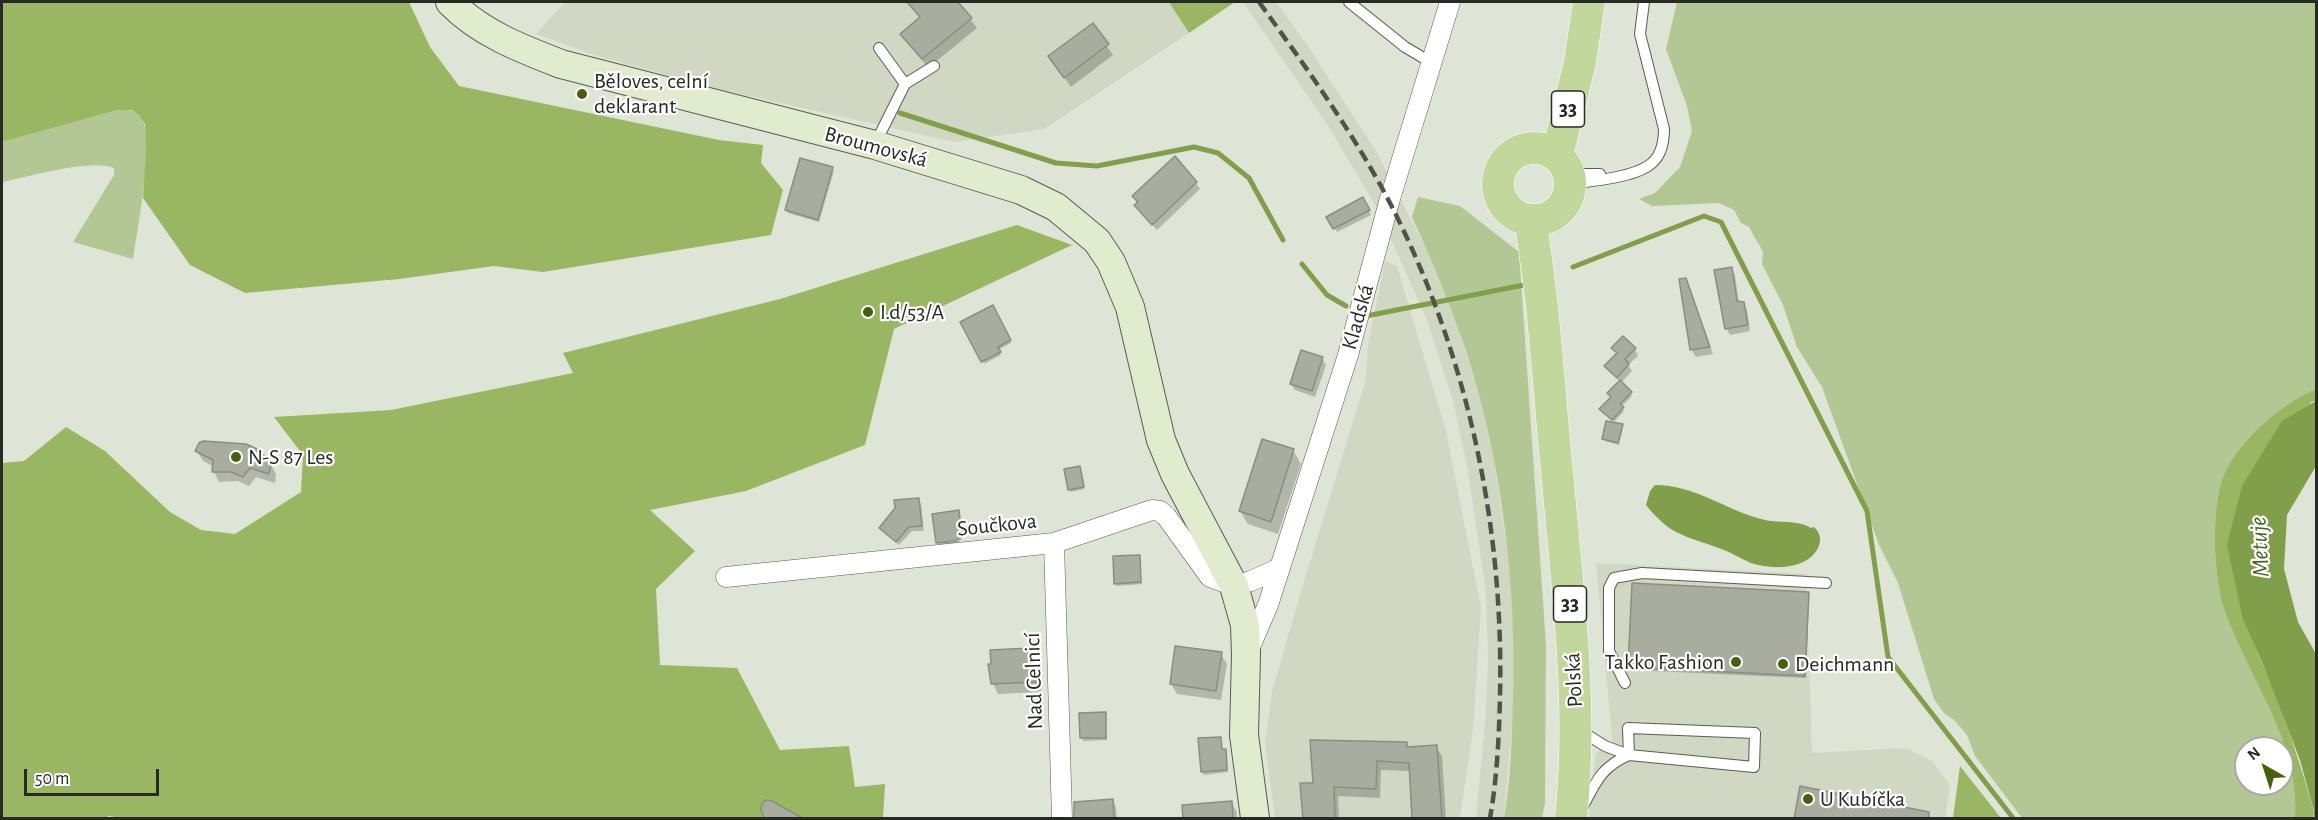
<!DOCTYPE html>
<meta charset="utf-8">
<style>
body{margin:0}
#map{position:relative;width:2318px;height:820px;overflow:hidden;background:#dfe5d6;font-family:"Alegreya Sans",sans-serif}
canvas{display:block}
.frame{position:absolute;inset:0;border:3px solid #272924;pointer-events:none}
.north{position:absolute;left:2234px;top:736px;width:60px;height:60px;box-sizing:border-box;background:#fff;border:2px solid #a9a9a7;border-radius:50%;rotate:321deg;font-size:16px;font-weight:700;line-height:24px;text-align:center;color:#272924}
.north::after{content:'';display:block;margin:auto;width:21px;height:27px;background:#48600d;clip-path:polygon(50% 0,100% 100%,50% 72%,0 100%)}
.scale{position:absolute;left:24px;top:769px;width:135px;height:27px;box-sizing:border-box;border:3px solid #272924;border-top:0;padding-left:8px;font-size:18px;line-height:21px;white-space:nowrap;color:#272924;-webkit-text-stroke:4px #fff;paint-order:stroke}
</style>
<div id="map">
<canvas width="2318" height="820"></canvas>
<div class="frame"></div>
<div class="north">N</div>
<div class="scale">50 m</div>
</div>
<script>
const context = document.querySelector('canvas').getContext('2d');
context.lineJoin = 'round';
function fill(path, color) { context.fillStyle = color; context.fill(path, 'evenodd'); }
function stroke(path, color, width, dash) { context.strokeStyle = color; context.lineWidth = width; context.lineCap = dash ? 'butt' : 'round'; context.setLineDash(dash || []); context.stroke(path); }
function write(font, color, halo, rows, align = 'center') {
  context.font = font + ' "Alegreya Sans",sans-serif'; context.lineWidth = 4.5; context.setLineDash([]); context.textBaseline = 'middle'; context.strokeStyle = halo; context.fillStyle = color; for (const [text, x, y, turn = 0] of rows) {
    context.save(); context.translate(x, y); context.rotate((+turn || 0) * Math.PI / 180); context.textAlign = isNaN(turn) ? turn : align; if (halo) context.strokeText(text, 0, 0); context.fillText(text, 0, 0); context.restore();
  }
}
fill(new Path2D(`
 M565,2H1169L1189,33L1044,129L954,142L718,89L594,55L536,34Z
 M1243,2H1276L1308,46L1377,153L1424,245L1452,310L1479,394L1494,461L1513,590L1514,657L1513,713L1504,818H1476L1486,712L1488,657L1486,592L1467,466L1453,401L1427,320L1377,208L1327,124Z
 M1385,261L1397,266L1446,431L1481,608L1473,730L1460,818H1275L1265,743L1272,692L1303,585L1366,379L1368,344Z
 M1596,563L1806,574L1812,753L1906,748L1932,761L1950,785L1945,818H1589L1596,752L1613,747Z`), '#d0d8c4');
fill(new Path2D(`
 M1677,2H2316V389C2283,404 2243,437 2226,470C2210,501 2213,576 2224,609C2227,619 2232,629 2236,639C2262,697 2299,752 2295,818H2022L1975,756L1967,735L1954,720L1944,713L1934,699L1898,583L1879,545L1822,387L1797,347L1783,305L1762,264L1763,252L1749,227L1741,223L1734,210L1719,203L1652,206L1639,199L1655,193L1680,167L1692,131L1687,106L1666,49ZM2246,748H2282V784H2246Z
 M118,110C126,110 134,109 140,115C156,134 137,233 133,259L73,242L114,175V168C91,158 28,177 2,182V142Z
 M1418,197L1460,206L1519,252L1546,645L1545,803L1542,818H1504C1511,779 1512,737 1513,696C1516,595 1505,494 1479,395C1463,334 1438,275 1412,217Z`), '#b3c794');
fill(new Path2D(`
 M2,2H409L430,47L459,86L719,140L763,145L761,163L783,190L771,235L543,272L494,266L399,279L245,293L190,265L143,198L146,150L145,124L139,115L132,110H118L2,142Z
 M1169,2H1235L1189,33Z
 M1017,225L1072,245L894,329L865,445L746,491L650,510L695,551L656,589L660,665L737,668L780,750L849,746L855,787L885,784L883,818H120L109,816L105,818H4L2,815V463L24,461L66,427L105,451L170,512L201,530L235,534L301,492L303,455L274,417L391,410L573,373L563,353L780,299Z
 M2316,389V401L2311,402L2243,620C2272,682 2296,746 2314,812L2313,818H2295C2299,752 2262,697 2236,639C2232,629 2227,619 2224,609C2213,576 2210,501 2226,470C2243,437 2283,403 2316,389Z
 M1960,766L2001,818H1953Z`), '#99b763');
fill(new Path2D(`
 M2316,401V466L2287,515L2284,569L2298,622L2316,654V818H2314V811L2300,760L2262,662L2243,620L2227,545L2242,486L2282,421Z
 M1655,485C1694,485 1724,509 1761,519C1777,524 1797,519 1811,528L1814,527C1820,533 1822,539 1818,548C1807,570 1772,570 1751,563C1741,559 1731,552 1721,549C1702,541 1678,537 1662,522C1656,517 1651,511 1646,505L1650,491Z`), '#819e4b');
fill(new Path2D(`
 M915,2H957L977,28L928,68L902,34L921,19L911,4Z
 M1092,25L1113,55L1071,87L1056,66Z
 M832,169L834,171L819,222L788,213L787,210Z
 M1196,183L1200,189L1157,230L1140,211L1134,196Z
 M1363,199L1371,215L1337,232L1328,217Z
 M1731,269L1735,275L1739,303H1743L1747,310L1750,331L1730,335L1727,329Z
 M1685,279L1689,287L1713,354L1696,357L1691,349Z
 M993,307L1011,343L998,350L1001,355L984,364L962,323Z
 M1613,348L1635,349L1638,356L1628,365L1632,371L1621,383L1632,396L1621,407L1624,411L1614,422L1603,412L1620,382L1606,366L1617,355Z
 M1322,358L1326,365L1315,397L1295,390L1291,384Z
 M1622,425L1623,428L1619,445L1605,441L1604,439Z
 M1293,450L1301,464L1278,534L1248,524L1240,511Z
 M197,451L270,463L276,474L275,483L256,477L249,486L238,481L219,482L214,472V467L203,461Z
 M1080,468L1084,489L1071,492L1069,489Z
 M918,499L921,504L924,531H912L899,545L881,528Z
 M958,512L962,539L957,544L939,545L938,543Z
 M1139,557L1142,584L1117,586L1116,583Z
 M1808,593L1809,596L1806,678L1631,670L1630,667Z
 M1030,649L1040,668L1041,692L998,694L993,684L990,665Z
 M1221,654L1227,664L1221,700L1177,694L1171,684Z
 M1105,714L1107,740L1083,741L1081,715Z
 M1220,738L1222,750L1227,753L1228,772L1204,775L1202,772Z
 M1407,744L1409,748L1436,747L1442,756L1446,818H1413L1411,771L1381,770L1380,798L1338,796L1339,818H1304L1314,784Z
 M1113,800L1116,807L1117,818H1076Z
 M1231,802L1237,812V818H1184Z`), '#0003');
stroke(new Path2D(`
 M900,113L1056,163L1097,166L1194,147L1218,153L1249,178L1283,240
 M1302,264L1327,295L1346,306
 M1573,267L1704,216L1721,222L1867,511L1888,657L2013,818
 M1366,316L1529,284`), '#819e4b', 5);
const building = new Path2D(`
 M907,2H958L972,18L922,59L900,34L920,17Z
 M1093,23L1109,44L1064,78L1048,56Z
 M1175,156L1197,182L1152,225L1134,205L1138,202L1132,196Z
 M800,158L833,167L818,220L785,210Z
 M1363,197L1370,210L1333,229L1326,217Z
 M1732,267L1737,301L1744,302L1748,325L1725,329L1714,270Z
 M1686,278L1710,347L1690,350L1679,279Z
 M993,305L1011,340L998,347L1001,352L981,362L960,322Z
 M1623,336L1636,348L1625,359L1629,364L1617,378L1604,366L1617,353L1611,348Z
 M1301,350L1323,357L1312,391L1290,384Z
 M1620,380L1632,392L1620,404L1624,407L1612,420L1599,409L1611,397L1607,393Z
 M1606,421L1623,424L1618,443L1602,439Z
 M1262,439L1294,449L1271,522L1239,511Z
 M203,441L246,444L257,449L271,462L269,474L250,468L243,477L231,472H212L213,460L195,451L199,443Z
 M1080,466L1084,487L1068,490L1064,469Z
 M919,498L922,526L909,527L896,542L879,528L895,508L894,500Z
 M959,510L962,536L955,541L936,543L932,514Z
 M1140,555L1141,582L1114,584L1113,556Z
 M1632,583L1809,592L1805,676L1628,667Z
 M1175,646L1222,652L1216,691L1170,684Z
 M1031,648V656H1035L1036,682L991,684L988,664H991L990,650Z
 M1106,712V738H1080L1079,713Z
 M1221,737L1222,749H1226L1227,770L1201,772L1198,738Z
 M1310,740L1407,742V747L1437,745L1442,819H1412L1409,763L1377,761L1376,789L1334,787L1335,819H1303L1300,783H1313Z
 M1800,786L1929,812V819H1794Z
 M1113,799L1114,819H1074V802Z
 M766,800L772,801L804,819H765L761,810L762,804Z
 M1232,801L1233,819H1183L1182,805Z`);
fill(building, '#a8ad9f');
stroke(building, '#888e81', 1.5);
const lane = new Path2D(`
 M1349,2L1405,47L1432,63
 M879,48L905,84
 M875,144L905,84L934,66
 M1568,174H1600
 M1570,184C1591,181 1630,178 1648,166C1661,158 1664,143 1664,129L1640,34L1644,2
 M1625,683L1609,651V588L1614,578L1642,573L1826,583
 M1581,731L1605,746L1629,755
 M1582,808C1596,782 1601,767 1629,755L1754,767L1755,733L1628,728L1629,755`);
const street = new Path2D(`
 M1054,543L1062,818
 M726,577L1054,543L1152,510L1160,511L1166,516L1210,577L1234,586L1251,581L1278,569
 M1249,649L1268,605L1348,355L1389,202L1450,2`);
const secondary = new Path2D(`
 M450,2C480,33 522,49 561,64L875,145L1021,190L1056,207L1097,241L1111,262L1130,307L1161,440L1175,474L1234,586L1245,625L1246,655L1244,735L1255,818`);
const primary = new Path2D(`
 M1498 184a36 36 0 1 1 72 0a36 36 0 1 1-72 0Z
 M1557,156L1580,62L1589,2
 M1530,220C1545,306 1549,395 1558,482C1568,594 1583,706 1571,818`);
stroke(lane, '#585d50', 12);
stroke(street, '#585d50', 21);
stroke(secondary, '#585d50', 30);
stroke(primary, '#fff', 33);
stroke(lane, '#fff', 10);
stroke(street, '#fff', 20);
stroke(secondary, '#e1ebcd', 28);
stroke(primary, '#c2d79b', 32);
stroke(new Path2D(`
 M1259,2C1305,66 1353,132 1390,203C1468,355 1504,526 1500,697C1499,737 1497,779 1490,818`), '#50524b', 4.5, [12, 6]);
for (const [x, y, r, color] of [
 [582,94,6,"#48600d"],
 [868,312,6,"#48600d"],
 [236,457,6,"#48600d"],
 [1736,662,6,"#48600d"],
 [1783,664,6,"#48600d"],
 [1808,799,6,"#48600d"]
]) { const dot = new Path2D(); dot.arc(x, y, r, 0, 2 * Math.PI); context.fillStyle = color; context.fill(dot); stroke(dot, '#fff', 2); }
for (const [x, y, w] of [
 [1568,109,33],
 [1570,604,33]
]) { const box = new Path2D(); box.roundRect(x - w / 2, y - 18, w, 36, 4.5); context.fillStyle = '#fff'; context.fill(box); stroke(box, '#272924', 1.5); }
write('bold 21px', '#272924', null, [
 ["33",1568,109],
 ["33",1570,604]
]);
write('22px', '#272924', '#fff', [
 ["Běloves, celní",594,81],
 ["deklarant",594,106],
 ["I.d/53/A",880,312],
 ["N-S 87 Les",248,457],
 ["Takko Fashion",1724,662,"right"],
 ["Deichmann",1795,664],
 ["U Kubíčka",1820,799]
], 'left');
write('22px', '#272924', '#fff', [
 ["Broumovská",876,147,15],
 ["Kladská",1358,317,-74],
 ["Součkova",997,525,-6],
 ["Polská",1574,680,-93],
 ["Nad Celnicí",1034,681,-92]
]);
write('italic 24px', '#4a5e23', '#fff', [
 ["Metuje",2260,547,-93]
]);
</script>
